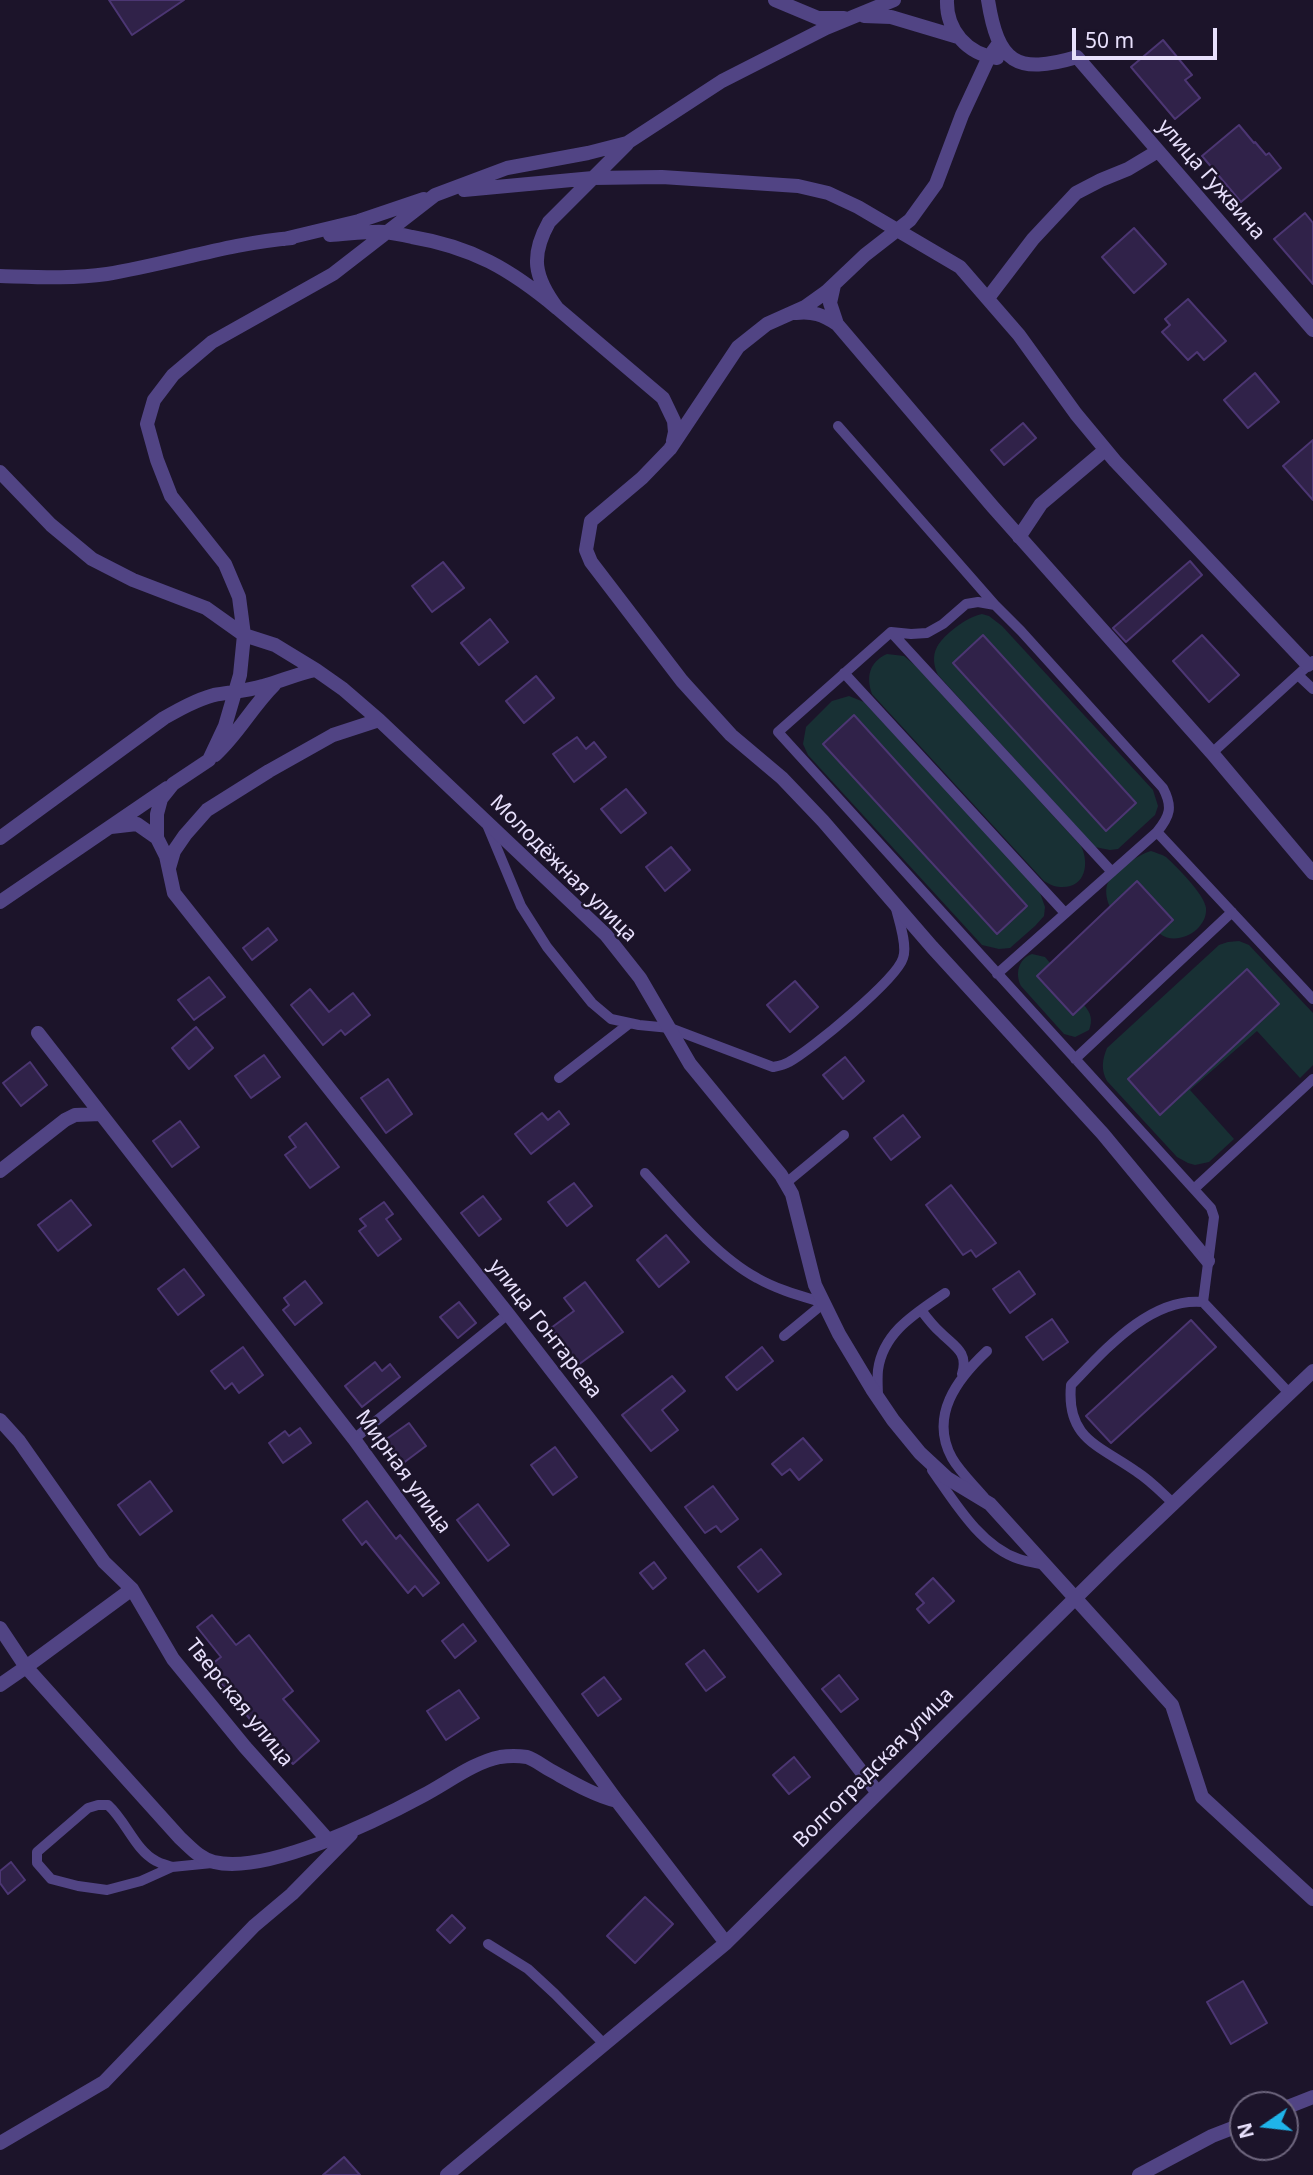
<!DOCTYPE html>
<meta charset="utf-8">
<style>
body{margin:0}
#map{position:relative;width:1313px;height:2175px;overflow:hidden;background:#1c142a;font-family:"Noto Sans",sans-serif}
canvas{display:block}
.north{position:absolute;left:1229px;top:2091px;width:70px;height:70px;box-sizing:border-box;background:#1c142a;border:2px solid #6e667e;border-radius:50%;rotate:256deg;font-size:19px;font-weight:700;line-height:28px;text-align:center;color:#e8e0fc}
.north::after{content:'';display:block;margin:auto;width:24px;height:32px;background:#1fb3e9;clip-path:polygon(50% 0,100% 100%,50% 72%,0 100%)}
.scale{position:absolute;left:1072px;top:28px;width:145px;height:32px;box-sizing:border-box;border:4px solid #e8e0fc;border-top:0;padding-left:9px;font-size:21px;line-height:24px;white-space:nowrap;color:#e8e0fc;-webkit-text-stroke:5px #1c142a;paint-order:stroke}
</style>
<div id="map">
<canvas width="1313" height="2175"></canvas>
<div class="north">N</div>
<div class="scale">50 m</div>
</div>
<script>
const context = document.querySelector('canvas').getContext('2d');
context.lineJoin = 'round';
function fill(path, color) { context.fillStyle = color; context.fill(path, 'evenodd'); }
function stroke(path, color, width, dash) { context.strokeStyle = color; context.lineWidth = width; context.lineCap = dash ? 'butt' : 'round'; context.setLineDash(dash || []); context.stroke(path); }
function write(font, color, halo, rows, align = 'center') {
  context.font = font + ' "Noto Sans",sans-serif'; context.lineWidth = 5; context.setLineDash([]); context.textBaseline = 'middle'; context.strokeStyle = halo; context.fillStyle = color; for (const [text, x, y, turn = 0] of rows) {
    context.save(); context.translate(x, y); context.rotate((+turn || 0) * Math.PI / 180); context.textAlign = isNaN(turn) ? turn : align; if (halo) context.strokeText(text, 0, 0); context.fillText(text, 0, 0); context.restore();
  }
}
fill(new Path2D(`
 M982,614L989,616L1002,626L1153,790L1158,806L1155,815L1118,849L1110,850L1095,847L938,675C934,667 932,656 937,647C944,634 967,617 982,614Z
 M887,654L904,656L917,667L1081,846C1090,864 1085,889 1060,887C1055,887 1049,884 1044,881L872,694C866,677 869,662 887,654Z
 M849,696L864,702L1039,890L1045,907L1044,916L1035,926L1010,948L999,949L982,945L808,755L803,744L806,727L832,701Z
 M1151,851C1156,853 1161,854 1166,857C1176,866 1205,895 1206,908C1208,930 1176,948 1159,933L1173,920L1137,882L1110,907C1107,901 1105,892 1107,885C1111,873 1139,854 1151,851Z
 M1239,941L1249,945L1313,1013V1065L1300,1078L1257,1031L1190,1090L1234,1139L1209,1162L1195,1165L1188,1163L1177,1157L1107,1081C1101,1070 1102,1060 1107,1048L1219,945L1228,942Z
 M1032,954L1045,957L1050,963L1037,977L1073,1015L1084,1005C1091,1013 1093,1020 1089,1030L1075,1037L1064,1034L1021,986C1015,974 1018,959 1032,954Z`), '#183034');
const building = new Path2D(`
 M109,0H184L132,35Z
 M1163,40L1192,75L1185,80L1200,98L1175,119L1131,67Z
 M1239,125L1254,143L1255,142L1266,155L1269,153L1281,168L1241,202L1202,156Z
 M1305,213L1313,223V284L1274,239Z
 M1134,228L1166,264L1134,293L1102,257Z
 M1188,299L1226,341L1204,360L1197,352L1188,360L1162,332L1170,325L1165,319Z
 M1255,373L1279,402L1248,428L1224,400Z
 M1023,423L1036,438L1004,465L991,450Z
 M1313,440V500L1283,466Z
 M1190,561L1202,575L1126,642L1113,628Z
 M443,562L464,588L432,612L412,586Z
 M490,619L508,642L479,665L461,643Z
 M983,635L1136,803L1106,831L953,663Z
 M1202,635L1239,675L1209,702L1173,661Z
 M536,676L554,698L524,723L506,701Z
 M854,715L1027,906L997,934L823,744Z
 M577,737L586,749L594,742L606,757L574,782L553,754Z
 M626,789L646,813L621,833L601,809Z
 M671,847L690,870L665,891L646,867Z
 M1137,881L1173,920L1073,1015L1037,976Z
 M268,928L277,940L252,960L243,948Z
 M1247,969L1279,1004L1160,1115L1128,1079Z
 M209,977L225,997L194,1020L178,1000Z
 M795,981L818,1007L790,1032L767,1005Z
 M310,989L329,1012L353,993L370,1015L345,1035L341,1030L323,1045L291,1005Z
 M196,1027L213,1048L189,1069L172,1048Z
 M264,1055L280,1077L251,1098L235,1076Z
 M845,1057L864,1081L843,1099L823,1075Z
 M30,1062L47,1085L21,1106L3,1083Z
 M388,1079L412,1114L386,1133L361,1098Z
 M559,1111L569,1124L531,1154L515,1134L542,1113L548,1120Z
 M903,1115L920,1137L891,1160L874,1138Z
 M180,1121L199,1147L172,1167L153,1141Z
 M306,1123L339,1167L310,1188L285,1155L296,1147L289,1137Z
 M574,1183L592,1206L567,1226L548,1202Z
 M951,1185L996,1243L976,1257L971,1250L963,1255L926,1205Z
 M483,1196L501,1219L479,1236L461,1213Z
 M71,1200L91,1225L58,1251L38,1225Z
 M384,1202L393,1214L386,1219L401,1239L378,1256L359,1231L366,1226L360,1219Z
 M666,1235L689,1262L659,1287L637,1260Z
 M184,1269L204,1295L178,1315L158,1289Z
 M1019,1271L1035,1294L1010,1313L993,1289Z
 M305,1281L322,1303L295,1325L283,1310L289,1305L284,1298Z
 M585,1282L623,1332L578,1365L551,1328L574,1311L564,1298Z
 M459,1302L476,1323L458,1338L440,1317Z
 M1052,1319L1068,1342L1043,1360L1026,1337Z
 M1191,1320L1216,1347L1111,1443L1086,1416Z
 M243,1347L263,1375L239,1393L232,1383L225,1389L211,1371Z
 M762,1347L773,1361L737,1390L726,1377Z
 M375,1362L382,1371L390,1364L400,1377L362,1407L345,1386Z
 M672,1376L685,1391L662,1410L678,1430L651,1451L622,1415Z
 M409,1423L426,1446L402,1464L385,1440Z
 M300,1428L311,1443L283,1463L269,1443L285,1431L289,1436Z
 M803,1438L822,1460L799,1480L790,1469L782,1475L772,1464Z
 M555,1447L577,1477L553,1495L531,1465Z
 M150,1481L172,1511L140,1535L118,1505Z
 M713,1486L738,1519L721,1532L716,1526L705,1533L685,1507Z
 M367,1501L396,1539L400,1535L439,1583L423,1596L415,1586L408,1593L366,1541L362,1545L343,1520Z
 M478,1504L509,1545L488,1561L457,1520Z
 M761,1549L781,1574L758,1592L738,1567Z
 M654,1562L666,1578L653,1589L640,1573Z
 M933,1578L954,1601L929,1623L917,1609L924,1603L916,1594Z
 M212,1615L236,1645L249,1635L293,1691L283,1699L319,1741L293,1764L255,1721L253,1723L208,1667L221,1657L197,1627Z
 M463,1624L476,1641L455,1658L442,1641Z
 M704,1650L725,1677L706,1691L686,1664Z
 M839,1675L858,1699L841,1712L822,1689Z
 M604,1677L621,1699L598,1716L582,1694Z
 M459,1690L479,1718L446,1740L427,1711Z
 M794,1757L810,1777L789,1794L773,1775Z
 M11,1862L25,1880L8,1894L0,1883V1871Z
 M645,1897L673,1924L635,1963L607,1936Z
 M452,1915L465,1928L450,1943L437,1930Z
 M1243,1981L1267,2023L1231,2044L1207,2002Z
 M344,2157L360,2175H323Z`);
fill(building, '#302249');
stroke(building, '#4c3673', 2);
stroke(new Path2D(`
 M838,426L995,605
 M891,632L1112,872
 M844,673L1065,913
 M1298,675L1313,689
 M1212,753L1313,661
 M488,827L521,906L547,947L592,1003L611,1019L639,1025L670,1028L773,1067C778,1066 784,1065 789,1062C810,1051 897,979 903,958C908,945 898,918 895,905
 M997,974L1157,832
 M1075,1059L1232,912
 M559,1078L630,1023
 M645,1173C677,1208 716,1256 757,1278C778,1290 801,1296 824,1303L784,1336
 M786,1183L844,1135
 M1195,1188L1313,1079
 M1203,1302L1214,1217L1211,1208L778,732L891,632L911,634L927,633L943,624L966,604L978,602L995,605L1021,631L1163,788C1173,807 1170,816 1157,832L1313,999
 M921,1310C927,1318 933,1326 940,1332C954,1346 969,1352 962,1374
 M878,1398C878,1389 877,1379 878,1370C883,1332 916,1313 945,1293
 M354,1439L508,1314
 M932,1470C954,1501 980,1546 1019,1559C1028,1562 1037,1563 1046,1565
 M984,1497C973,1484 960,1472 952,1458C929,1416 957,1379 987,1351
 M1174,1504C1162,1493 1151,1481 1137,1472C1099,1445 1066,1439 1071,1385C1105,1350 1150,1297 1203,1302L1290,1394
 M172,1867C167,1865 161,1864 156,1861C135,1850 126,1821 108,1805H98L88,1808L37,1852V1863L51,1879L78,1886L107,1890L141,1881L172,1867L212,1863
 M488,1944L528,1969L555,1994L604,2044`), '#514484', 10);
stroke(new Path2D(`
 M775,0L818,18H844
 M947,0C946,30 967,54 997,58
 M988,0C998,63 1016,75 1077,57L1313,330
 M864,16L891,17L958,37
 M999,43L989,57L962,115L936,184L910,220L865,255L826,292L805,307L767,324L738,347L670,449L642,478L591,521L586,550L591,562L682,681L731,735L782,778L823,821L932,947L1103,1134L1208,1261
 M627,144L549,222C530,256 534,277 557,308L663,398L674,421L675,432L673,441
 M464,190L593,178L662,177L798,186L828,193L858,207L960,267L1019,335L1076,414L1115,461L1308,665
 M330,235C348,234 367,231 385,232C394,233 403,235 412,237C472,247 510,269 557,308
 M284,239L359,221L424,199
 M0,276C36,277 72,279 107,274C169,264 230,243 292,238
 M834,285L830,303L837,324L993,507L1212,753L1313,873
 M988,298L1033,239L1076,193L1101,180L1128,169L1158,151
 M796,313C813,311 823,315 837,324
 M0,472L51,525L92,559L133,580L206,608L244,635L275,645L316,670L343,689L379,720L606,935L640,978L690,1064L781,1175L792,1194L815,1285L839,1334L872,1389L893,1420L920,1453L947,1478L990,1504L1172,1705L1202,1797L1313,1899
 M1019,537L1041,504L1105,450
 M215,755C239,733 251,708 274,685
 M111,827L137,824L157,838
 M0,838L164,718C180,709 196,700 214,695C230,692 247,691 263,686C282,681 296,674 316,670
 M169,868L174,851L185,835L207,810L269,771L333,735L379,720
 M0,902L167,788
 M38,1033L354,1439L617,1801L726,1943
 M0,1171L65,1120L75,1115L101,1114
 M0,1420L19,1441L104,1562L132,1589L173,1659L245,1747L328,1840
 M0,1628L26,1667L132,1589
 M0,1685L26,1667L180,1838C190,1847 200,1859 214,1862C266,1875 378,1820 424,1795C447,1783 474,1762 500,1757C507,1756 520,1756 527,1757C534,1759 543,1766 550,1770C572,1782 593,1795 617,1801
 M878,1793L508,1314L174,893L166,856L157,838V814L161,799L173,784L209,760L225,726L240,675L244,635L239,597L225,564L171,496L157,460L147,424L154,400L173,375L212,342L333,274L435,195L507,168L588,153L627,143L722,81L826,28L894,0
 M1285,2108L1313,2097
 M0,2143L104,2082L254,1926L292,1894L351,1834
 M447,2175L726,1943L1116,1558L1313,1371
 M1139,2175L1212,2136L1243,2124`), '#514484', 14);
write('21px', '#e8e0fc', '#1c142a', [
 ["улица Гужвина",1211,180,49],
 ["Молодёжная улица",563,869,45],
 ["улица Гонтарева",545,1329,52],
 ["Мирная улица",403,1472,54],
 ["Тверская улица",239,1703,51],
 ["Волгоградская улица",874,1768,-45]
]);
</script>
